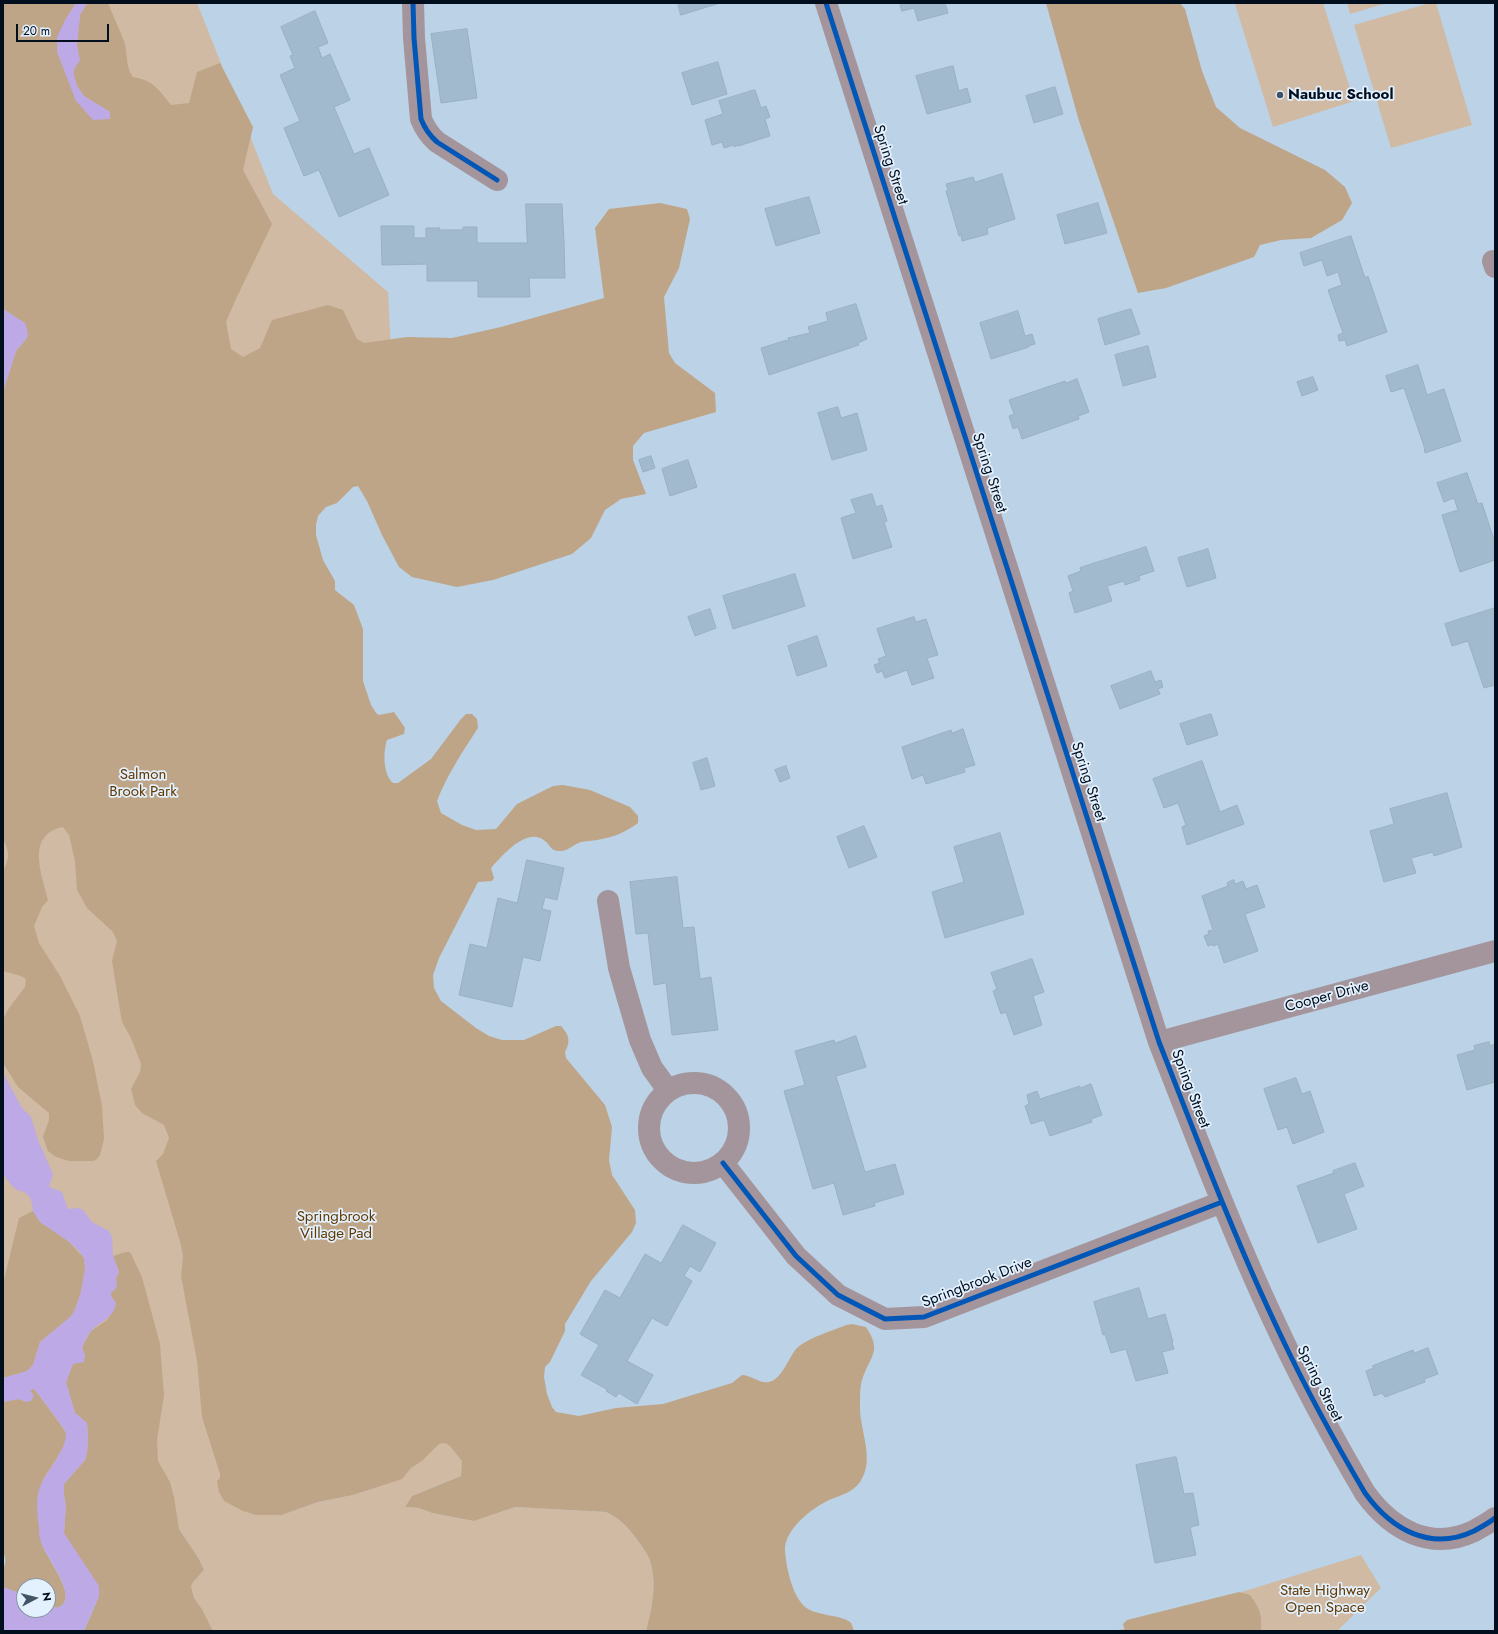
<!DOCTYPE html>
<style>
body{margin:0}
#map{position:relative;width:1498px;height:1634px;overflow:hidden;background:#bcd2e6;font-family:Jost,sans-serif}
canvas{display:block}
.frame{position:absolute;inset:0;border:4px solid #000e1e;pointer-events:none}
.north{position:absolute;left:16px;top:1578px;width:40px;height:40px;box-sizing:border-box;background:#e3f0fd;border:1px solid #8896a4;border-radius:50%;rotate:83deg;font-size:11px;font-weight:700;line-height:16px;text-align:center;color:#000e1e}
.north::after{content:'';display:block;margin:auto;width:14px;height:18px;background:#425364;clip-path:polygon(50% 0,100% 100%,50% 72%,0 100%)}
.scale{position:absolute;left:16px;top:24px;width:93px;height:18px;box-sizing:border-box;border:2px solid #000e1e;border-top:0;padding-left:5px;font-size:12px;line-height:14px;white-space:nowrap;color:#000e1e;-webkit-text-stroke:3px #e3f0fd;paint-order:stroke}
</style>
<div id="map">
<canvas width="1498" height="1634"></canvas>
<div class="frame"></div>
<div class="north">N</div>
<div class="scale">20 m</div>
</div>
<script>
const context = document.querySelector('canvas').getContext('2d');
context.lineJoin = 'round';
function fill(path, color) { context.fillStyle = color; context.fill(path, 'evenodd'); }
function stroke(path, color, width, dash) { context.strokeStyle = color; context.lineWidth = width; context.lineCap = dash ? 'butt' : 'round'; context.setLineDash(dash || []); context.stroke(path); }
function write(font, color, halo, rows, align = 'center') {
  context.font = font + ' Jost,sans-serif'; context.lineWidth = 3.5; context.setLineDash([]); context.textBaseline = 'middle'; context.strokeStyle = halo; context.fillStyle = color; for (const [text, x, y, turn = 0] of rows) {
    context.save(); context.translate(x, y); context.rotate((+turn || 0) * Math.PI / 180); context.textAlign = isNaN(turn) ? turn : align; if (halo) context.strokeText(text, 0, 0); context.fillText(text, 0, 0); context.restore();
  }
}
fill(new Path2D(`
 M3,3H197L273,194L388,292L392,374L184,438L380,1045L513,1465L461,1476L412,1496L405,1507L419,1508L432,1513L474,1521L515,1507L606,1512C619,1518 627,1526 636,1538C640,1544 646,1551 649,1558C658,1582 652,1608 646,1631H213L202,1609L194,1598L191,1586L194,1581L204,1570L199,1559L179,1529L3,1545ZM380,1486L353,1495L318,1502L282,1515L238,1508Z
 M1239,3H1323L1354,101L1273,127L1235,4Z
 M1347,3H1387L1350,14Z
 M1430,3H1436L1472,125L1391,148L1354,25Z
 M1361,1555L1381,1588L1337,1631H1116Z`), '#d0baa3');
fill(new Path2D(`
 M3,3H76L64,22L76,101L110,112L84,96L77,86L74,76L73,70L79,60L77,45L80,15L87,3H108C113,16 119,28 124,41C128,53 125,67 133,77C153,80 159,90 171,105L189,103L197,72L220,63L253,127L243,170L272,224L236,299L226,322L231,349L243,357L260,348L272,320L328,305L343,310L357,339L364,343L407,337L452,338L501,327L604,298L595,228L609,209L660,203L687,209L690,219L679,268L664,297L669,353L675,363L715,393L716,412L644,433L633,446V460L646,494L621,499L605,510L591,538L572,554L493,580L457,587L412,577L399,567L382,535L367,501L358,486L353,487L337,503L326,507L318,516L316,525V535L323,560L335,581V590L354,605L363,629V681L371,705L376,713L379,715L394,712L405,728L404,734L387,740C383,752 383,774 393,783H398L431,759L461,719L466,714H472L477,719L478,728C463,751 447,775 437,801L441,813L462,825L476,830L496,829L517,804L553,786L563,785L590,790L630,807L638,816V823C624,833 614,837 597,840C592,841 586,841 581,842C574,844 567,852 559,851C551,851 550,845 545,841C527,826 503,855 491,868L494,878L492,881L478,882L439,958L433,975L434,988L441,1001L476,1028L489,1036L502,1040H524L556,1026H561C569,1035 571,1041 565,1052L566,1058L605,1105L612,1127L609,1160L612,1175L635,1210L636,1223L632,1232L591,1281L565,1324V1331L550,1362L545,1367L544,1377L547,1394L552,1407L556,1412L579,1416L616,1408L663,1404L732,1383L742,1375C751,1375 760,1384 769,1382C782,1379 788,1359 796,1349C807,1338 832,1331 846,1325L852,1324L866,1327C883,1352 869,1357 862,1380C860,1387 860,1397 860,1405C859,1430 876,1459 860,1482C852,1493 841,1495 829,1500C812,1508 784,1530 785,1550C786,1567 792,1595 805,1607C816,1616 844,1615 851,1623C852,1624 853,1629 854,1631H646C652,1608 658,1582 649,1558C646,1551 640,1544 636,1538C627,1526 619,1518 606,1512L515,1507L474,1521L432,1513L419,1508L405,1507L412,1496L461,1476L462,1461L450,1446L445,1443L439,1444L423,1460L411,1468L402,1479L353,1495L318,1502L282,1515H256L243,1511L224,1501L219,1492L217,1481L220,1478V1474L202,1417L197,1361L181,1276L183,1256L181,1245L156,1161L163,1154L169,1138L164,1125L142,1113L135,1105L131,1089L140,1072L141,1064L131,1038L122,1022L120,1011L112,961L117,941L113,932L87,908L77,890L75,861L69,835L63,827C25,835 42,874 48,900L42,907L34,926L39,943L60,976L80,1016L93,1061L102,1106L104,1139L100,1155L96,1160L92,1161H69L56,1157L48,1151L43,1137L49,1120V1113L18,1087L3,1063V1019L9,1008L25,987L26,979L21,976L3,971V872C10,856 10,854 3,839V392L16,351L27,338L25,323L3,309Z
 M1046,3H1180L1185,9L1202,71L1216,107L1240,128L1325,170L1345,187L1352,203L1342,220L1311,238L1281,240L1260,245L1254,257L1166,288L1138,293L1079,121Z
 M33,1211L40,1222L68,1241L84,1258L85,1269L81,1292L74,1312L69,1318L40,1342L33,1365L27,1371L3,1378V1284L19,1218Z
 M126,1252H130L142,1277L160,1344L164,1395L157,1440L158,1461L170,1482L174,1497L179,1529L199,1559L204,1570L194,1581L191,1586L194,1598L202,1609L213,1631H84L99,1596L64,1534L66,1506L64,1495V1484L85,1460L87,1453L88,1439L87,1423L75,1413L66,1382L73,1364L85,1356L82,1347L91,1331L107,1320L116,1303C115,1301 112,1298 111,1295C110,1288 116,1278 119,1272L113,1256Z
 M34,1389C39,1395 65,1430 66,1433C68,1449 46,1470 41,1485C38,1492 41,1529 41,1539C41,1552 74,1589 64,1603C63,1605 59,1607 57,1608L48,1605V1586H24V1595L3,1587C3,1582 3,1577 3,1572C4,1564 8,1562 3,1552V1402L19,1399L26,1402L30,1390Z
 M1239,1592L1250,1595C1260,1609 1262,1613 1261,1631H1125L1123,1624L1127,1620Z`), '#bea587');
fill(new Path2D(`
 M76,3H87L80,15L77,45L80,60L74,70V76L77,86L84,96L110,112V119L93,120L76,101L57,52V37L64,22Z
 M3,309L25,323L28,333L27,338L16,351L3,392Z
 M3,1073L22,1108L31,1117L38,1140L53,1174L49,1187L62,1192L68,1209L78,1208L83,1210L92,1222L109,1231L112,1237L113,1256L119,1272L116,1278L117,1287L111,1293V1296L116,1303C114,1319 98,1322 90,1332C87,1336 85,1342 82,1347L85,1356L84,1362L73,1364L66,1382L75,1413L87,1423L88,1439L87,1453L85,1460L64,1484V1495L66,1506L64,1533L99,1586V1596L84,1631H3V1587L24,1595V1610H48V1605L57,1608C59,1607 63,1605 64,1603C73,1589 45,1555 41,1542C39,1537 39,1532 39,1527C37,1514 35,1497 41,1485C47,1471 67,1449 66,1433C66,1430 39,1395 34,1389L30,1390L34,1396L31,1401L26,1402L19,1399L3,1402V1378L27,1371L33,1365L40,1342L69,1318L74,1312L81,1292L85,1269L84,1258L78,1250L68,1241L40,1222L33,1211L32,1203L29,1196L24,1192L17,1190L12,1186L3,1174Z`), '#bda9e5');
const building = new Path2D(`
 M678,3H720L681,15Z
 M900,3H945L948,13L918,21L914,8L902,11Z
 M315,11L328,43L318,47L322,58L330,54L350,100L334,107L354,154L369,148L389,195L339,217L319,170L304,176L284,128L300,121L280,75L295,68L290,56L293,55L281,27Z
 M467,29L477,98L441,103L431,34Z
 M718,62L727,94L692,105L682,73Z
 M953,66L959,91L967,88L971,102L927,114L916,76Z
 M1055,87L1063,114L1034,123L1026,96Z
 M755,90L761,108L766,106L770,117L765,119L770,136L738,146V145L734,147L733,145L724,148L722,142L712,145L705,120L723,114L719,101Z
 M1002,174L1015,219L987,228L988,234L962,241L961,235L959,236L946,191L948,190L946,184L973,177L975,182Z
 M809,197L820,233L776,246L765,209Z
 M1098,203L1107,233L1065,244L1057,215Z
 M526,204H562L564,242L565,278H529L530,297H478V281H427V264L382,265L381,226H414V238H426V228H440L439,230H463V227H477V243H527Z
 M1351,236L1365,278L1368,276L1387,332L1347,346L1345,340L1339,341L1338,335L1343,333L1328,290L1342,285L1338,272L1327,276L1322,260L1304,266L1300,253Z
 M856,304L867,339L858,343L859,345L769,375L761,348L787,340V342L789,341L788,338L810,333L808,327L828,321L826,313Z
 M1131,309L1140,334L1105,345L1098,319Z
 M1018,311L1025,336L1032,334L1035,344L1028,346L1029,347L991,359L980,323Z
 M1148,346L1156,377L1123,386L1115,355Z
 M1418,365L1427,395L1444,389L1461,441L1425,453L1424,446L1404,388L1391,392L1386,376Z
 M1313,377L1318,390L1302,396L1297,382Z
 M1077,379L1089,412L1078,416L1079,419L1022,439L1018,427L1013,429L1009,416L1014,414L1009,400L1065,381L1066,383Z
 M838,407L841,418L857,413L867,450L832,460L818,413Z
 M651,456L655,468L643,472L639,460Z
 M688,460L697,487L670,496L662,469Z
 M1467,473L1478,504L1482,503L1495,543V560L1460,572L1442,515L1458,510L1454,498L1444,502L1437,483Z
 M872,494L876,507L882,505L887,521L884,522L892,547L853,559L841,518L856,513L851,500Z
 M1146,547L1154,571L1139,576L1140,580L1125,585L1124,581L1107,586L1112,601L1075,613L1069,593L1073,591L1068,576L1081,571L1080,568Z
 M1208,549L1216,578L1187,587L1178,558Z
 M795,574L805,606L733,629L723,596Z
 M1495,608V685L1484,688L1468,641L1452,646L1445,624Z
 M710,609L716,628L695,636L688,617Z
 M914,617L916,622L926,619L938,655L927,658L934,678L912,685L907,670L885,678L882,671L877,673L874,665L880,663L878,659L886,656L877,629Z
 M817,636L827,666L797,676L788,646Z
 M1151,671L1155,682L1161,680L1163,687L1158,689L1160,694L1120,709L1111,686Z
 M1211,714L1218,735L1187,745L1180,724Z
 M963,729L975,765L964,768L965,772L926,784L923,775L912,779L902,747L951,730L952,733Z
 M707,758L715,786L701,790L693,763Z
 M1202,761L1220,812L1237,805L1244,824L1187,845L1182,827L1186,825L1178,803L1164,808L1153,779Z
 M786,766L790,778L780,782L775,770Z
 M1447,793L1462,847L1434,856L1433,852L1411,858L1416,873L1384,882L1370,831L1394,824L1390,809Z
 M864,826L877,857L849,868L837,837Z
 M1000,833L1024,914L945,938L932,892L964,882L954,847Z
 M527,860L564,868L557,900L545,897L542,909L551,911L540,961L523,957L512,1007L459,995L470,944L487,948L498,898L517,903Z
 M677,877L683,928L694,927L700,979L711,977L718,1030L672,1035L666,983L654,985L648,933L636,934L630,882Z
 M1234,880L1235,884L1243,881L1246,889L1257,885L1265,907L1245,914L1258,951L1224,963L1218,944L1213,946V944L1208,946L1204,936L1209,934L1208,931L1213,930L1202,896L1228,886L1227,883Z
 M1032,959L1044,992L1033,996L1042,1025L1014,1035L1006,1012L1001,1014L993,991L997,989L991,973Z
 M856,1036L866,1067L836,1076L865,1172L895,1164L904,1194L874,1203L875,1206L843,1215L834,1183L813,1189L784,1091L805,1085L795,1051L834,1040L835,1043Z
 M1489,1042L1490,1046L1495,1044V1082L1467,1090L1457,1055L1475,1050L1474,1046Z
 M1296,1078L1302,1094L1310,1091L1324,1132L1293,1144L1287,1127L1278,1130L1264,1089Z
 M1091,1084L1102,1115L1091,1119L1092,1122L1050,1136L1044,1120L1031,1124L1025,1106L1029,1104L1027,1095L1037,1091L1040,1099L1080,1086V1088Z
 M1355,1163L1364,1186L1344,1194L1357,1229L1318,1243L1297,1186L1334,1173L1333,1171Z
 M683,1225L716,1243L700,1272L690,1266L684,1276L692,1281L667,1326L652,1318L627,1361L653,1375L637,1404L619,1393L616,1397L606,1391L608,1390L581,1375L599,1345L580,1334L605,1290L620,1298L645,1254L661,1263Z
 M1139,1288L1148,1319L1165,1314L1173,1342L1172,1343L1174,1349L1162,1352L1168,1373L1136,1381L1126,1349L1111,1353L1105,1334L1103,1335L1094,1302Z
 M1428,1348L1438,1374L1424,1379L1425,1382L1385,1397L1382,1393L1374,1396L1366,1371L1374,1368L1372,1366L1413,1350L1414,1353Z
 M1176,1457L1184,1494L1193,1493L1199,1525L1190,1527L1196,1555L1155,1563L1136,1465Z`);
fill(building, '#a2bace');
stroke(building, '#99b0c4', 1);
stroke(new Path2D(`
 M413,3L414,38L421,119C425,129 429,135 437,142L497,180
 M826,3L1159,1042C1198,1141 1235,1240 1281,1336C1306,1389 1335,1442 1365,1493C1391,1529 1430,1552 1474,1531C1481,1527 1489,1523 1495,1518
 M1493,261L1495,267
 M608,901L619,968L640,1040L652,1068L668,1090
 M1159,1042L1495,951
 M649 1128a45 45 0 1 1 90 0a45 45 0 1 1-90 0Z
 M723,1163L796,1256L838,1295L885,1319L924,1317L1222,1202`), '#a3959b', 22);
stroke(new Path2D(`
 M413,3L414,38L421,119C425,129 429,135 437,142L497,180
 M826,3L1159,1042C1198,1141 1235,1240 1281,1336C1306,1389 1335,1442 1365,1493C1391,1529 1430,1552 1474,1531C1481,1527 1489,1523 1495,1518
 M723,1163L796,1256L838,1295L885,1319L924,1317L1222,1202`), '#0057b8', 5);
for (const [x, y, r, color] of [
 [1280,95,4,"#425364"]
]) { const dot = new Path2D(); dot.arc(x, y, r, 0, 2 * Math.PI); context.fillStyle = color; context.fill(dot); stroke(dot, '#e3f0fd', 1.5); }
write('bold 15px', '#000e1e', '#e3f0fd', [
 ["Naubuc School",1288,95]
], 'left');
write('15px', '#000e1e', '#e3f0fd', [
 ["Spring Street",890,165,72],
 ["Spring Street",989,473,72],
 ["Spring Street",1088,782,72],
 ["Cooper Drive",1327,997,-15],
 ["Spring Street",1190,1089,69],
 ["Springbrook Drive",977,1283,-21],
 ["Spring Street",1319,1384,63]
]);
write('15px', '#623800', '#e3f0fd', [
 ["Salmon",143,775],
 ["Brook Park",143,792],
 ["Springbrook",336,1217],
 ["Village Pad",336,1234],
 ["State Highway",1325,1591],
 ["Open Space",1325,1608]
]);
</script>
